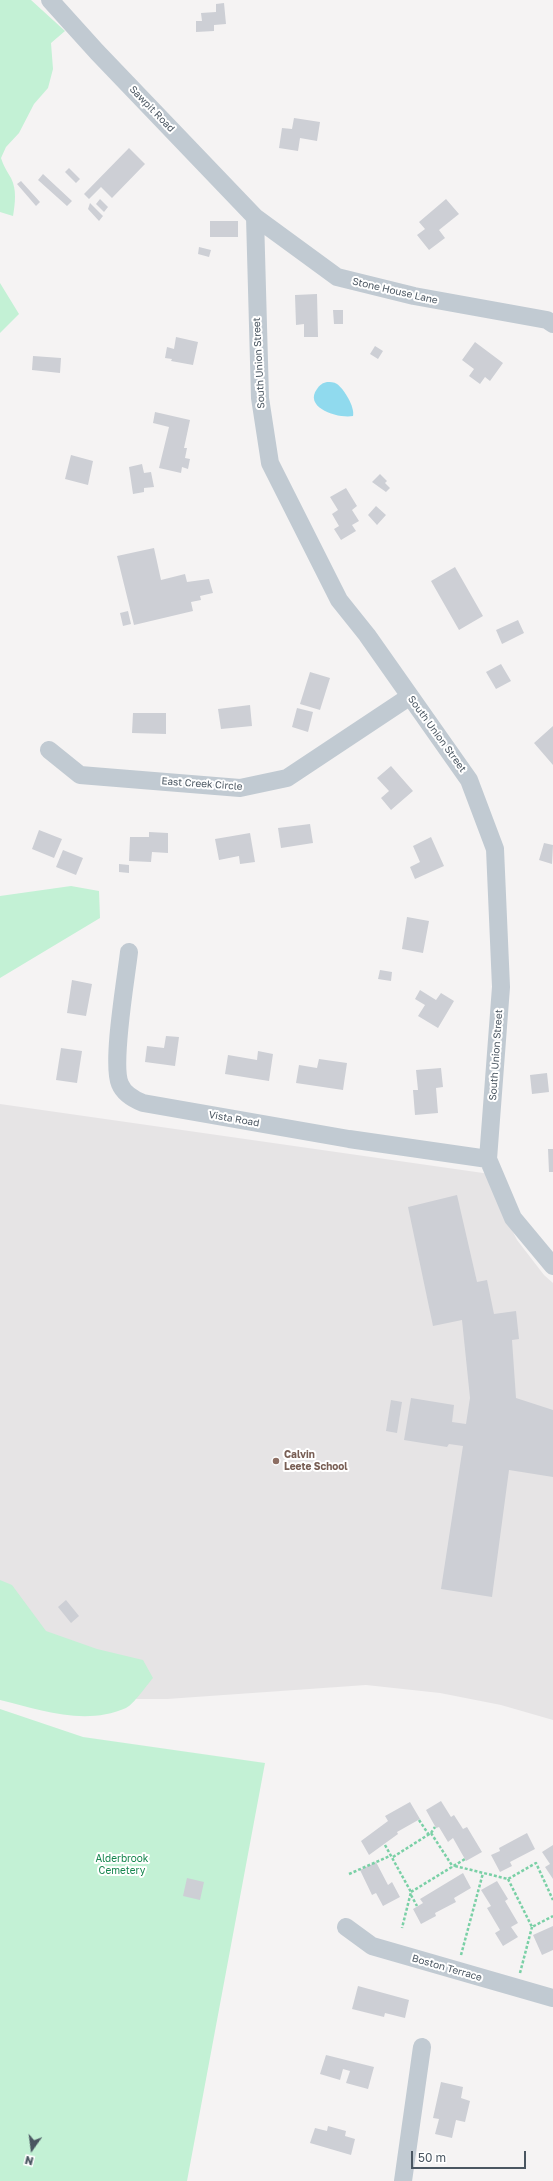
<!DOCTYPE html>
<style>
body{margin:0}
#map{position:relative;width:553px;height:2181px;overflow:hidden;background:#f5f3f3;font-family:"Golos Text",sans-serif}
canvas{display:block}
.north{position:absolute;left:12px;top:2129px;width:40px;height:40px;-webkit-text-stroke:3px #fff;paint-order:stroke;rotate:194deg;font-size:11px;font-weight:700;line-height:16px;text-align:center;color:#4a5661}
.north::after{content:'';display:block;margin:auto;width:14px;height:18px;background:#4a5661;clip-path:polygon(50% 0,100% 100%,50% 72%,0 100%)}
.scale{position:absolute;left:411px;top:2151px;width:115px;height:18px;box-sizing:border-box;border:2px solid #4a5661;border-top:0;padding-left:5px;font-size:12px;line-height:14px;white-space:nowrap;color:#4a5661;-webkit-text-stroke:3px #fff;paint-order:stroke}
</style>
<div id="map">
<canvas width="553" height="2181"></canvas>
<div class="north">N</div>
<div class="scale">50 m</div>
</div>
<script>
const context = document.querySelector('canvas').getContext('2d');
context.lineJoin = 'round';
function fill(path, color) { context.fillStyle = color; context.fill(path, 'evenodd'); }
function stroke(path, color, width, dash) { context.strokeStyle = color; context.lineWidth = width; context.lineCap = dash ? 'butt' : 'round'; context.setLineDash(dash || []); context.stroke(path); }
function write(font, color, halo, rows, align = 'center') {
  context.font = font + ' "Golos Text",sans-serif'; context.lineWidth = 4; context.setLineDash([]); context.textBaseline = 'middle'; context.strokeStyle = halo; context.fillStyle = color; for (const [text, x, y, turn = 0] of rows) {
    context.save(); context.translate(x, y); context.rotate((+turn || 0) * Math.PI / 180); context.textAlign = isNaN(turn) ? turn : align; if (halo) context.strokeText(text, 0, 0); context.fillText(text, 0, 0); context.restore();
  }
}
fill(new Path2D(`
 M0,1104L490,1174L497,1200L517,1240L544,1275L553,1283V1720L501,1705L440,1693L366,1685L167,1699H116L0,1639Z`), '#e6e4e5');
fill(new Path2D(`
 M0,0H31L65,31L51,43L53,69L48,88L34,104L19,133L6,147L1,158C4,167 7,171 11,178C17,190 15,203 13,216L0,212Z
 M0,283L19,314L0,333Z
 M71,886L99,891L100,918L0,978V896Z
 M0,1580L12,1585L46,1631L97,1649L143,1660L153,1678C146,1686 134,1704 126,1708C85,1726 40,1710 0,1700Z
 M0,1709L83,1737L265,1763L187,2181H0Z`), '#c3f1d5');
fill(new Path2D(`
 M327,382C330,382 334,382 337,384C344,389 355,407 353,416C339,419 303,408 317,389C320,385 322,383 327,382Z`), '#90daee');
fill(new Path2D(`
 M224,3L226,24L214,25V31L196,32V21H202L201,13L216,12V4Z
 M294,118L320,122L317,141L300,138L298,151L279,148L282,128L292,129Z
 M129,148L145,164L112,198L101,187L89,199L84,194Z
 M69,168L80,179L76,183L65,172Z
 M43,174L72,201L67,206L38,180Z
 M21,181L40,202L36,206L17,184Z
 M100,199L108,207L104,212L96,204Z
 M446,199L459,214L439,230L445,238L429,250L417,235L425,229L419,222Z
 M90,203L103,216L99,221L88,209Z
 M210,221H238V237H210Z
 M199,247L211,250L209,257L198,254Z
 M317,294L318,337H304V324L296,325L295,295Z
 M333,310H343V324H334Z
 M176,337L198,342L193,365L171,361L172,359L165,358L167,347L174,349Z
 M475,342L503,363L490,381L485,377L480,384L469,376L474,369L462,360Z
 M375,346L383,351L378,359L370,354Z
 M33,356L61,358L60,373L32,370Z
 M155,412L190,420L184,448H187L185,458L190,459L188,469L182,467L181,473L159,468L169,427L153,423Z
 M71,455L93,461L88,485L65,479Z
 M142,464L144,473L151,472L154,487L144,488V492L133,494L129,467Z
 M380,474L387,481L385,483L390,488L386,492L372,482Z
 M346,488L357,506L352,510L359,521L352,525L356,531L341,540L334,529L339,526L332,514L338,510L330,497Z
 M376,506L386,515L377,525L368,515Z
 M154,548L161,580L185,574L187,582L209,579L213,593L200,596L201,600L191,602L193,611L134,625L117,556Z
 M455,567L483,616L459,630L431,581Z
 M128,611L131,624L123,626L120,613Z
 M518,620L524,633L502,644L496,630Z
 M501,664L511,681L496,689L486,672Z
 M310,672L330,678L320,710L300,704Z
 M250,705L252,726L221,729L218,709Z
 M297,708L313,712L308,732L292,727Z
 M133,713H166V734L132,733Z
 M553,726V765L534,743Z
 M391,766L413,791L391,810L381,798L389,791L377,778Z
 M310,824L313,843L281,848L278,828Z
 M39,830L62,839L54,858L32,849Z
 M149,832L168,833V853L152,852L151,862L129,861L130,837H149Z
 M250,833L255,862L240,864L239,856L219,860L215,839Z
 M431,837L444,866L415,879L410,867L420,862L413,846Z
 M544,843L553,845L552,864L539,860Z
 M63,850L83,858L76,875L56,867Z
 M119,864L129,865V873L119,872Z
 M407,917L429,921L423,953L402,949Z
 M380,970L392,972L391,981L378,979Z
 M72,980L92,984L86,1016L67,1013Z
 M420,990L436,1000L441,993L454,1001L438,1028L418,1016L425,1005L415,999Z
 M166,1036L179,1037L175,1066L145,1062L147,1046L164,1048Z
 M61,1048L82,1051L77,1083L56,1080Z
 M258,1051L273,1054L269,1081L225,1074L228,1055L257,1060Z
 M319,1059L347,1063L343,1090L296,1083L299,1065L317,1068Z
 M441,1068L443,1087L436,1088L438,1113L415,1115L413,1090H418L416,1070Z
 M547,1073L549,1092L532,1094L530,1075Z
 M548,1149H553V1172H549Z
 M457,1195L477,1282L487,1280L494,1314L516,1311L519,1339L512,1340L516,1398L553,1410V1477L509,1470L492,1597L441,1589L463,1446L449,1444L447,1447L404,1440L411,1398L454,1405L452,1422L466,1424L470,1398L462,1320L433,1326L408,1207Z
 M391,1400L402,1402L397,1433L386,1431Z
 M66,1600L79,1616L71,1623L58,1607Z
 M441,1801L451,1817L454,1815L463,1829L467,1827L482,1852L466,1861L453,1838L448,1842L439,1827L436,1828L426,1810Z
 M410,1802L420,1819L397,1832L398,1834L369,1855L361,1841L388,1821L385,1816Z
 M527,1833L535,1849L510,1862L512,1866L500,1872L491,1855L500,1851L499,1848Z
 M553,1845V1879L545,1867L550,1864L542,1852Z
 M376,1862L388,1885L392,1882L400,1897L383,1906L376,1893L372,1895L360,1870Z
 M463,1873L471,1888L454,1898L456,1902L435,1913L436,1916L421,1924L413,1909L423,1903L420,1899Z
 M187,1878L204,1882L200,1900L183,1896Z
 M497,1881L508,1899L505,1901L518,1923L511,1927L518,1937L503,1946L495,1933L500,1930L487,1908L491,1906L481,1890Z
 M553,1926V1950L542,1955L533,1935Z
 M358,1986L409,2000L405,2018L385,2013L384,2017L352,2009Z
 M326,2055L374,2067L368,2089L346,2083L350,2071L343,2069L340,2080L320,2074Z
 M441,2082L463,2087L461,2098L470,2101L465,2122L456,2120L452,2138L435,2134L439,2119L433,2118Z
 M328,2126L346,2131L345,2136L355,2139L351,2155L310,2143L315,2128L327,2131Z`), '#cdcfd5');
stroke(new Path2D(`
 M419,1820L429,1835
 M431,1833L453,1867
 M385,1845L411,1892L402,1928
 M393,1857L431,1833L435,1827
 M455,1866L508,1879L536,1863L553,1900
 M349,1874L390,1856
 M508,1879L532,1927L553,1916
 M411,1892L465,1859
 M411,1895L417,1906
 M461,1955L483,1873
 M520,1973L532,1927`), '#7ad0a6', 2.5, [3, 2]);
stroke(new Path2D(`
 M50,0L97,52L255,217L337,277L414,296L547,320L553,324
 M255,217L260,398L270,463L339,600L367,635L469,780L495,849L501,987L488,1159L513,1218L553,1266
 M49,750L80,775L240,788L287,778L409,697
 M129,952C126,979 111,1064 120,1084C124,1094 133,1099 143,1103L349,1139L488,1159
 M346,1927L372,1946L553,1998
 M403,2181L422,2047`), '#c1cad2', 18);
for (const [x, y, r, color] of [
 [276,1461,4,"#8d6e63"]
]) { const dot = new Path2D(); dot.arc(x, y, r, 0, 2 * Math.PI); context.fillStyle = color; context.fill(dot); stroke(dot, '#fff', 1.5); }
write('10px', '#4a5661', '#fff', [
 ["Sawpit Road",152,109,46],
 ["Stone House Lane",395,291,13],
 ["South Union Street",259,363,-93],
 ["South Union Street",437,734,54],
 ["East Creek Circle",202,784,4],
 ["South Union Street",496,1055,-86],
 ["Vista Road",234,1119,10],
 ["Boston Terrace",447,1968,16]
]);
write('bold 10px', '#785e54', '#fff', [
 ["Calvin",284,1455],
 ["Leete School",284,1467]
], 'left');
write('10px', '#17864f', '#fff', [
 ["Alderbrook",122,1859],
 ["Cemetery",122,1871]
]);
</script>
